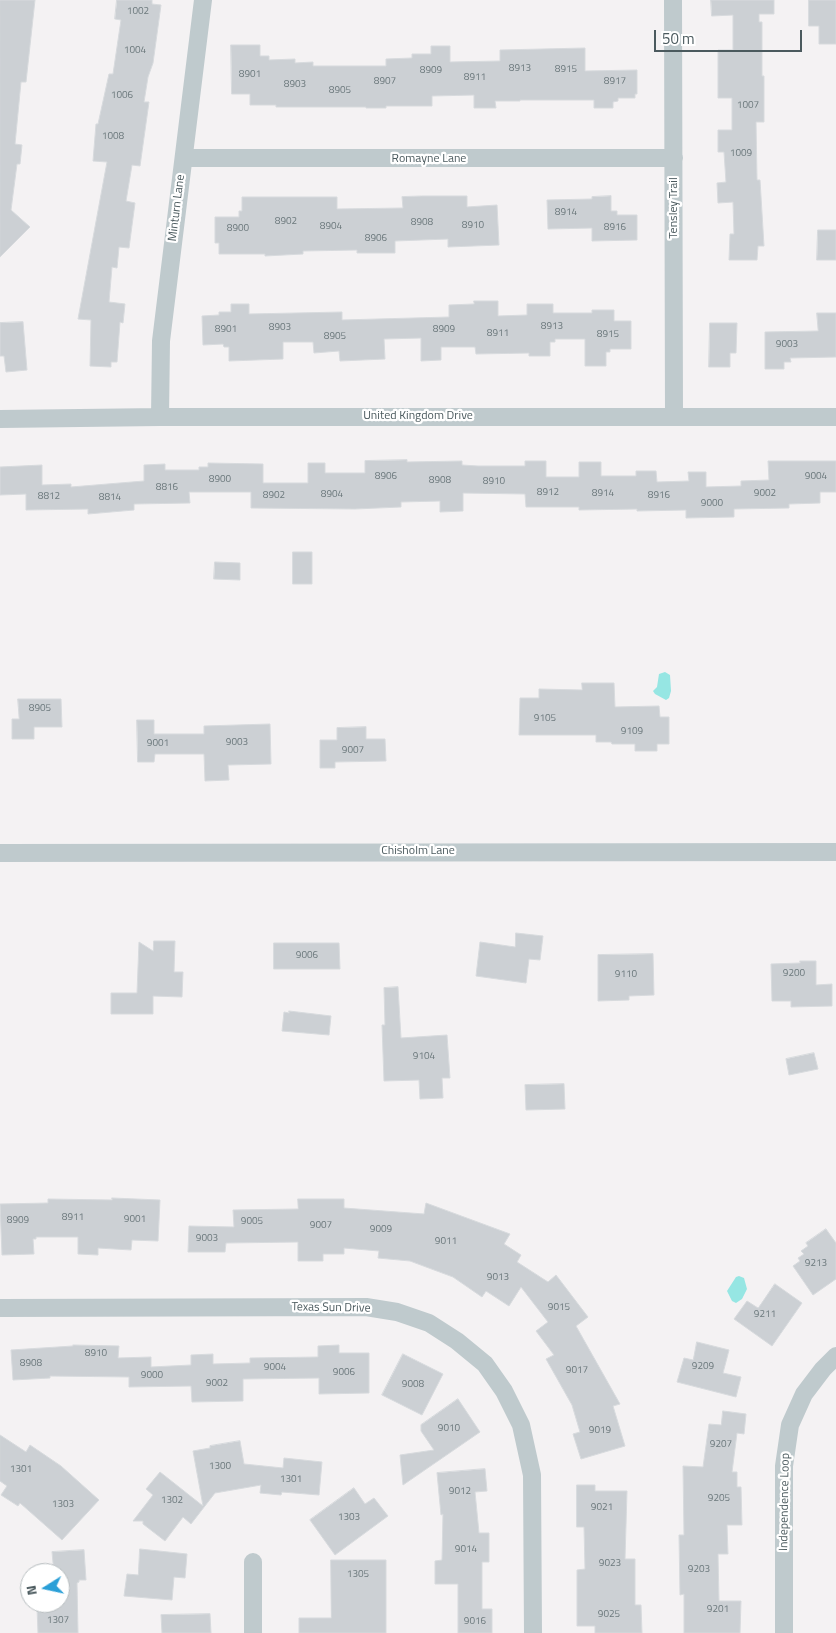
<!DOCTYPE html>
<style>
body{margin:0}
#map{position:relative;width:836px;height:1633px;overflow:hidden;background:#f4f2f3;font-family:"Titillium Web",sans-serif}
canvas{display:block}
.north{position:absolute;left:20px;top:1563px;width:50px;height:50px;box-sizing:border-box;background:#fff;border:1px solid #b7bdbf;border-radius:50%;rotate:260deg;font-size:14px;font-weight:700;line-height:20px;text-align:center;color:#4b5a5e}
.north::after{content:'';display:block;margin:auto;width:18px;height:22px;background:#2a9fd7;clip-path:polygon(50% 0,100% 100%,50% 72%,0 100%)}
.scale{position:absolute;left:654px;top:30px;width:148px;height:22px;box-sizing:border-box;border:2px solid #4b5a5e;border-top:0;padding-left:6px;font-size:15px;line-height:18px;white-space:nowrap;color:#4b5a5e;-webkit-text-stroke:4px #fff;paint-order:stroke}
</style>
<div id="map">
<canvas width="836" height="1633"></canvas>
<div class="north">N</div>
<div class="scale">50 m</div>
</div>
<script>
const context = document.querySelector('canvas').getContext('2d');
context.lineJoin = 'round';
function fill(path, color) { context.fillStyle = color; context.fill(path, 'evenodd'); }
function stroke(path, color, width, dash) { context.strokeStyle = color; context.lineWidth = width; context.lineCap = dash ? 'butt' : 'round'; context.setLineDash(dash || []); context.stroke(path); }
function write(font, color, halo, rows, align = 'center') {
  context.font = font + ' "Titillium Web",sans-serif'; context.lineWidth = 4.5; context.setLineDash([]); context.textBaseline = 'middle'; context.strokeStyle = halo; context.fillStyle = color; for (const [text, x, y, turn = 0] of rows) {
    context.save(); context.translate(x, y); context.rotate((+turn || 0) * Math.PI / 180); context.textAlign = isNaN(turn) ? turn : align; if (halo) context.strokeText(text, 0, 0); context.fillText(text, 0, 0); context.restore();
  }
}
fill(new Path2D(`
 M665,672L670,675L671,691L669,698L666,700L655,694L653,691L657,687L659,674Z
 M739,1276L744,1278L747,1289L742,1299L736,1303L732,1301L727,1291L736,1277Z`), '#96e6e3');
const building = new Path2D(`
 M0,0H35L26,82H21L15,144L22,145L20,164H17L11,210L30,227L0,257Z
 M117,0H152V4L161,5L153,63L148,77L144,102H149L140,166L132,165L126,201L135,203L129,248L119,247L117,268L112,267L109,302L125,304L123,323L120,322L117,362H111V367L90,366L91,320L78,319L107,162L93,161L96,124H98L109,74H113L121,20L115,19Z
 M711,0H774V14H759V22H762V76H764V122H756L757,180H760L764,246H758L757,260H729L730,234H734L733,202L718,203L717,183L726,182L724,152H718V130H732V98H718V50H733V15L712,16Z
 M809,0H836V44H819V26H809Z
 M231,45H260V56H269V60L295,59V63L313,62V66H386V59L412,58V54H431V46H450V62L500,61V50L585,48V71L637,70V94H635V98H618V101L613,102V108H594V100H520V101H495L496,108H474V95L432,96V106H386V108H366V107H276V105H250V94H232Z
 M422,196H467V207L497,205L499,245L448,247V239L395,241V253H357V250L303,251V254L265,256V254H219V243H215V217H239V211H242V197H337V209L403,208L402,197Z
 M611,196V211H617V215H637V240L592,241V228L548,229L547,200L592,199V197Z
 M818,230H836V260H817Z
 M474,301H498V316L527,315V304H553V313H592V310H614V321H631V349H610V352H606V366H585V339H555V342H550V356H529V353L476,354L475,347H441V360L421,361V338L384,339L385,359L340,361L339,351L314,353L313,342H283V359L229,361V347H224L223,344L203,345L202,316L219,315V312H231V304H249V314L342,312V320L449,317V305L474,304Z
 M817,313H836V357L790,358L791,362H784V369H765V332L818,331Z
 M23,322L27,370L6,372L4,356H0V323Z
 M710,323H737L736,353H730V367H709Z
 M407,460V462L462,461V465L478,466H525V461H546V477H579V462H601V476H636V471H656L657,482L689,481L688,472H706V487L741,486V481L769,480L768,461H836V492H820V503L789,504V508L734,509V517L686,518V510L637,511V509L579,510V507H526L525,494L463,493V511L440,512V501L401,502V507L355,509L251,508V492H189L190,503L134,504V510L88,514V509L26,510V494L0,495V467L42,465V485L71,484V487L144,481V465L165,464V470H199V467H208V463L263,464V483H308V463H325V473H365V461Z
 M293,552H312V584H293Z
 M215,562L240,563V580L214,579Z
 M582,683H614L615,707L659,706L660,717H669V744H657V751H635V744H612L611,742H596V735H519L520,698H539V689L582,690Z
 M18,699H61L62,727H34V739H12V719H19Z
 M137,720H154V734H204V726L270,724L271,764L228,765L229,780L205,781L204,754H155L154,762H138Z
 M366,727V739H385L386,761L335,762V768H320V740H337V728Z
 M516,933L543,936L540,960L529,959L526,983L476,976L480,942L515,947Z
 M154,941H175L174,972H183L182,997L153,996V1014H111V993H137L139,942L153,951Z
 M274,943H339L340,969H274Z
 M653,954L654,995L629,996V1000L598,1001V955Z
 M800,961H816V985L832,984V1006L791,1007V1001H772L771,964L800,963Z
 M398,987L401,1038L447,1035L450,1078H442L443,1098L420,1099L419,1080L384,1081L382,1025H385L384,988Z
 M289,1011L331,1016L329,1035L282,1031L284,1012L289,1013Z
 M814,1053L818,1069L789,1075L786,1059Z
 M564,1084L565,1109L526,1110L525,1085Z
 M112,1198L160,1200L158,1241L132,1240L131,1250L98,1248V1255L78,1254V1237H36V1239H33L34,1254L2,1255L0,1204L48,1203V1199L112,1200Z
 M298,1199H344V1208L424,1214L426,1203L510,1234L504,1244L521,1255L517,1262L548,1282L556,1275L588,1317L576,1326L620,1404L613,1406L625,1446L581,1459L573,1434L580,1432L572,1405L546,1359L554,1355L536,1331L548,1322L521,1287L509,1306L486,1291L482,1297L453,1277L410,1261L378,1258L379,1251L344,1248V1254H323V1261H298V1242L226,1243L225,1252H188L189,1226L234,1227L233,1210L298,1209Z
 M826,1229L836,1243V1279L813,1295L793,1266L800,1261L798,1258L804,1254L801,1251L808,1246L806,1243Z
 M775,1284L802,1303L772,1346L734,1319L747,1301L758,1308Z
 M697,1342L729,1350L723,1373L741,1377L736,1397L677,1382L684,1358L693,1360Z
 M73,1345L119,1346L118,1358L151,1357V1367L191,1365V1355L213,1354V1364L250,1363V1358L318,1357V1346L339,1345V1353H369V1393L319,1394V1378L243,1379V1401L192,1402L191,1386L129,1387V1377L50,1376V1378L13,1380L11,1350L73,1346Z
 M403,1354L443,1374L422,1415L382,1395Z
 M458,1399L480,1432L403,1485L400,1455L434,1450L421,1431V1425Z
 M723,1411L746,1414L744,1434L737,1433L732,1472H737V1487H741L742,1525H727L728,1554H718L719,1601H741L740,1633H684V1594L680,1595L679,1535H684L683,1466L703,1467L709,1424L721,1425Z
 M0,1435L26,1452L30,1445L61,1466L99,1500L62,1540L20,1503L18,1506L1,1495L7,1486L0,1481Z
 M240,1441L244,1464L283,1468L284,1458L322,1462L319,1495L282,1492L281,1495L260,1493L261,1485L215,1493L191,1524L183,1517L165,1541L143,1524V1521H133L153,1495L146,1489L160,1472L203,1506L193,1451L210,1448V1446Z
 M485,1469L487,1491L475,1492L479,1533H489V1562H482V1609H492V1633H458V1584H435V1561L442,1560L443,1514L441,1515L437,1473Z
 M577,1485H595V1491H627L625,1559H635V1605H641L642,1633H595V1626H577V1570L585,1569L584,1527H577Z
 M354,1488L365,1504L374,1498L388,1516L335,1555L310,1520Z
 M140,1549L187,1554L185,1578L174,1577L172,1600L124,1596L127,1574L138,1575Z
 M84,1550L86,1580H79V1582L77,1583L78,1633H38L37,1608H60V1573H54L52,1552Z
 M331,1560H386V1633H299V1618H331Z
 M210,1614L211,1633H162L161,1615Z`);
fill(building, '#ccd0d4');
stroke(building, '#d7dadd', 1);
stroke(new Path2D(`
 M673,0L674,416
 M184,158H674
 M160,417L161,341L203,0
 M0,419L160,417H836
 M0,853L836,852
 M0,1308L366,1307L397,1312L429,1323L457,1341L485,1364L504,1391L521,1425L532,1475L533,1633
 M253,1562V1633
 M784,1633V1466L790,1425L804,1394L823,1369L836,1356`), '#bfcacd', 18);
write('10px', '#6b787c', null, [
 ["1002",138,12],
 ["1004",135,51],
 ["8913",520,69],
 ["8915",566,70],
 ["8909",431,71],
 ["8901",250,75],
 ["8911",475,78],
 ["8907",385,82],
 ["8917",615,82],
 ["8903",295,85],
 ["8905",340,91],
 ["1006",122,96],
 ["1007",748,106],
 ["1008",113,137],
 ["1009",741,154],
 ["8914",566,213],
 ["8902",286,222],
 ["8908",422,223],
 ["8910",473,226],
 ["8904",331,227],
 ["8916",615,228],
 ["8900",238,229],
 ["8906",376,239],
 ["8913",552,327],
 ["8903",280,328],
 ["8901",226,330],
 ["8909",444,330],
 ["8911",498,334],
 ["8915",608,335],
 ["8905",335,337],
 ["9003",787,345],
 ["8906",386,477],
 ["9004",816,477],
 ["8900",220,480],
 ["8908",440,481],
 ["8910",494,482],
 ["8816",167,488],
 ["8912",548,493],
 ["8914",603,494],
 ["9002",765,494],
 ["8904",332,495],
 ["8902",274,496],
 ["8916",659,496],
 ["8812",49,497],
 ["8814",110,498],
 ["9000",712,504],
 ["8905",40,709],
 ["9105",545,719],
 ["9109",632,732],
 ["9003",237,743],
 ["9001",158,744],
 ["9007",353,751],
 ["9006",307,956],
 ["9200",794,974],
 ["9110",626,975],
 ["9104",424,1057],
 ["8911",73,1218],
 ["9001",135,1220],
 ["8909",18,1221],
 ["9005",252,1222],
 ["9007",321,1226],
 ["9009",381,1230],
 ["9003",207,1239],
 ["9011",446,1242],
 ["9213",816,1264],
 ["9013",498,1278],
 ["9015",559,1308],
 ["9211",765,1315],
 ["8910",96,1354],
 ["8908",31,1364],
 ["9209",703,1367],
 ["9004",275,1368],
 ["9017",577,1371],
 ["9006",344,1373],
 ["9000",152,1376],
 ["9002",217,1384],
 ["9008",413,1385],
 ["9010",449,1429],
 ["9019",600,1431],
 ["9207",721,1445],
 ["1300",220,1467],
 ["1301",21,1470],
 ["1301",291,1480],
 ["9012",460,1492],
 ["9205",719,1499],
 ["1302",172,1501],
 ["1303",63,1505],
 ["9021",602,1508],
 ["1303",349,1518],
 ["9014",466,1550],
 ["9023",610,1564],
 ["9203",699,1570],
 ["1305",358,1575],
 ["9201",718,1610],
 ["9025",609,1615],
 ["1307",58,1621],
 ["9016",475,1622]
]);
write('12px', '#4b5a5e', '#fff', [
 ["Romayne Lane",429,159],
 ["Minturn Lane",177,208,-83],
 ["Tensley Trail",674,208,-90],
 ["United Kingdom Drive",418,416],
 ["Chisholm Lane",418,851],
 ["Texas Sun Drive",331,1308,1],
 ["Independence Loop",785,1502,-89]
]);
</script>
